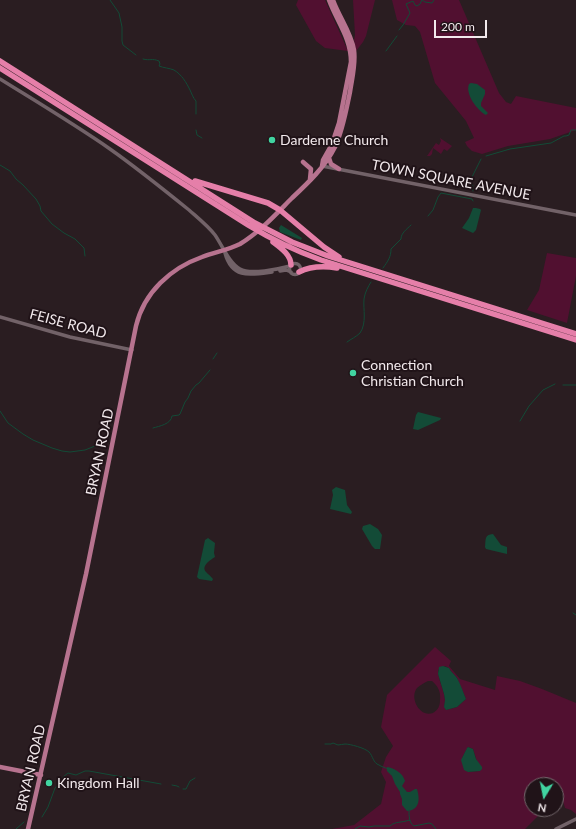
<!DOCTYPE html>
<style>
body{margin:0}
#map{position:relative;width:576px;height:829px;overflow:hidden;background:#2a1d21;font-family:Lato,sans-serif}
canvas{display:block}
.north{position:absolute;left:524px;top:777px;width:40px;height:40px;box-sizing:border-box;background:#201318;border:1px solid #74696d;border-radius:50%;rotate:190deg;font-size:11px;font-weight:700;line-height:16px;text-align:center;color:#f2e9ec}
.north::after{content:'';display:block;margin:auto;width:14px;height:18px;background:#41d4a1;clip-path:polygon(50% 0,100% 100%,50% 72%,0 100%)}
.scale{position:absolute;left:434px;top:20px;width:53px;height:18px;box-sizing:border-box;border:2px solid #f2e9ec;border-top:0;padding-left:5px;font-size:12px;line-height:14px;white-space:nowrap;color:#f2e9ec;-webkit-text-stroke:3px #201318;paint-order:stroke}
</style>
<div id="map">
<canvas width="576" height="829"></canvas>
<div class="north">N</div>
<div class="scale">200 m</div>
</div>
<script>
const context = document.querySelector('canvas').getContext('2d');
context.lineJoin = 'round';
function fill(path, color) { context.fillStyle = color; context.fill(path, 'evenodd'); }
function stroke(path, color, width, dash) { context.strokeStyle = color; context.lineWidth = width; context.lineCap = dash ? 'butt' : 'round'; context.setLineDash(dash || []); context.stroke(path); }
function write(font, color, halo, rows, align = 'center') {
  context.font = font + ' Lato,sans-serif'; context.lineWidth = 4; context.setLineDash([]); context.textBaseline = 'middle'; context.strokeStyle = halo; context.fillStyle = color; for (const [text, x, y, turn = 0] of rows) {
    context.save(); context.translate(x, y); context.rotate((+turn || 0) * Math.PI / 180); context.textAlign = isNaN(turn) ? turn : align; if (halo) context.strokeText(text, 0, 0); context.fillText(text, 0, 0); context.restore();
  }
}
fill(new Path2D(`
 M298,0H325L348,51L325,48L316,41L296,5Z
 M353,0H375L366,36L363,42L356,51L354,40L355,35Z
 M392,0H459L499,93L506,102L511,104L516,96L576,108V130L550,139L508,146L482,154L472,151L467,146L465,142L474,138L466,121L435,83L420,32L415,26L406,25L397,20Z
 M440,138L452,146L447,151L444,149L441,154L433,148L432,154L430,156H427L436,143L439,145L441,141Z
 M547,253L576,258V276L567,323L527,310L539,290Z
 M435,647L451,661L449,666L460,679L495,690L497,676L520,681L542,689L576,703V814L571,810L565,808L561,794L556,796V785H532V809H545L525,829H332L354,825L381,804L386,782L381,772L386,757L393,746L381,727L387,695ZM445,666L449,668L450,670L457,678L466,699L457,707L446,710C444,706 445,704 445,700C444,689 438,680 438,670ZM428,681H432C438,686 441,692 440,700C440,706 438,710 433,713C420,718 409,698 417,688C420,685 424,683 428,681ZM468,747L473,749L480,771L468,772L462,758Z`), '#511030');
fill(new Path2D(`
 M471,83L477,84L485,90V94L481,103V106L488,113L486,115C477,110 465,94 469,84Z
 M473,208H476L480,209L481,210L476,230L473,233L462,228L469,218Z
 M281,225L302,238L301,240L280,232L279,228Z
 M418,412L441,418L440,420L418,430L413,429L416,415Z
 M336,487L345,490L347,505L352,512L351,514L330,509L333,495L332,490Z
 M370,524L378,529L382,535L380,549H375L372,546L362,529L363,526Z
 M493,534L501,545L507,547V554L486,549L485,547C486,539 484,535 493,534Z
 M208,538L215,543L214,553L215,557C212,559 210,560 207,563C200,571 209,573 213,579L212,581L199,579L197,577L205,540Z
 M443,666L449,668C451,672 454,674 457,678C461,685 463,692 466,699L457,707L446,710L444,707L445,700L444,694L438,674L439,667Z
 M468,747L473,749L476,759L482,767V769L480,771L468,772L464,770L461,760L467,748Z
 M387,767C394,768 403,773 405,781L402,786L407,792H410L415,789H417C420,799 420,810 407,811L402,805V799L400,794V792L395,784L392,776L387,771Z`), '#134b37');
stroke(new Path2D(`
 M110,0L119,13L122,27V41L123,45L136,55
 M399,30L403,25L410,13L406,4L413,1L415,5L417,6L420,4L422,0L425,2L432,3L434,0
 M386,51L397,36
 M143,59C150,61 152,58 159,61L160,64L159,66C164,68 169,68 174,70C182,75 186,82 190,90C192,94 193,98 196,101V114
 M196,130L197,135L202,138
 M486,156L510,149L551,143L564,136H566L569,135L571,130H576
 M0,165L10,171L16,179L23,185L36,199L40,206L41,211L52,224L64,233L75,239L84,248L85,256
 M473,191L472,177L481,159
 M428,216L433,210L438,197L441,193L472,199L473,201
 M383,268C388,261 391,257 391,249L401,239C401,233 407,229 411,225
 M347,342C351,339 356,337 360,333C367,323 363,309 364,299C365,292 368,287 371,282
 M213,359L217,353
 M563,385H576
 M0,411L8,423L23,434L33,440L52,448L62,451L70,452L85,450L100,444L107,437H109
 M520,421L529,406L543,390L555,384
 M153,428C160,426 171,424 172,416L179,415L180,414L185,402L188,398L191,391L196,385L199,383L210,370
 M573,613L576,615
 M325,744H331L333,743L338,745C340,745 343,744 345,744C350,744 365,748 369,752C373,756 373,763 379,765C382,767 384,767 388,769
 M172,785L177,786L179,787
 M183,789H186L190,781L195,778
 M409,810C409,816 409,823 414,826L429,823L432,824L436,829
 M42,817L48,807L55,788L62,780L63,777L68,773L76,775L85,771H89L161,784
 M16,829L24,822
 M355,829L360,826L369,827L374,826H390C395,821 402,823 409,820L410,821`), '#134b37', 1);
stroke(new Path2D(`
 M0,79C37,102 74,124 110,149C137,168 163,189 189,210C198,218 208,226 215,235C222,245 229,263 240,269C250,275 279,269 290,266
 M322,166L576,215
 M225,253C232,279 250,275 272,272
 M289.5 269a5.5 5.5 0 1 1 11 0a5.5 5.5 0 1 1-11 0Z
 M280,271L286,270L291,272
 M0,317L70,337L132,350
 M556,829L576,819`), '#726268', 3.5);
stroke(new Path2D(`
 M329,158L331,164L339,169
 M303,162L311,169L310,179
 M322,166L323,160L332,144L339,123L351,62C351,38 337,22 329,0
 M0,767L41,775
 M28,829L86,574L136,326C144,292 171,268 202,257C215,252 228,250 240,244C260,232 276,214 292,198C308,183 325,167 335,147C343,130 346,111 350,92C352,78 356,64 354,50C351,32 339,17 333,0`), '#b7738f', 4.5);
stroke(new Path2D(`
 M0,61L255,223L292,242L328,256L576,334
 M0,68L248,225C271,239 296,251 321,260L576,340
 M195,181L268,203L280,210L324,247L339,257
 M273,242C281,248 291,255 291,265
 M299,272C311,266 324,266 337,268`), '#e57fa9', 5.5);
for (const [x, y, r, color] of [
 [272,140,4,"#41d4a1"],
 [353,373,4,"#41d4a1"],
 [49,783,4,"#41d4a1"]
]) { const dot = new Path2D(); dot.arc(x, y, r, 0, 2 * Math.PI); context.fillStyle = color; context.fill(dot); stroke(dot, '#201318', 1.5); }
write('14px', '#f2e9ec', '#201318', [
 ["Dardenne Church",280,140],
 ["Connection",361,365],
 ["Christian Church",361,381],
 ["Kingdom Hall",57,783]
], 'left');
write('14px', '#f2e9ec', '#201318', [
 ["TOWN SQUARE AVENUE",451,180,11],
 ["FEISE ROAD",68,324,15],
 ["BRYAN ROAD",100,452,-78],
 ["BRYAN ROAD",31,768,-77]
]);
</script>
